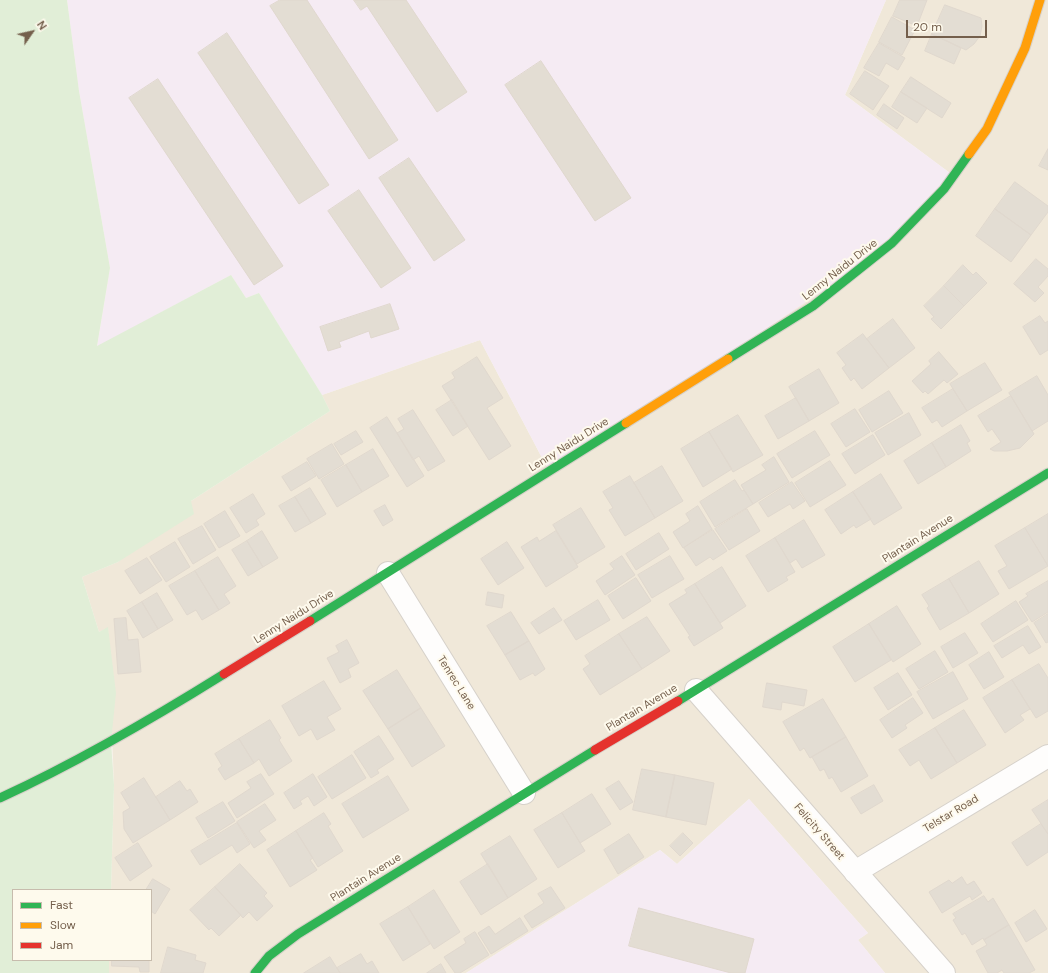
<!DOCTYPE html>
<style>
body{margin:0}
#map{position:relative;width:1048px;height:973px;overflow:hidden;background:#f7f4ec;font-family:"DM Sans",sans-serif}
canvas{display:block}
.legend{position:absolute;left:12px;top:889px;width:140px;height:72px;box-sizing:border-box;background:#fefaed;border:1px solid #c7bcad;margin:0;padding:5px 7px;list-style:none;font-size:12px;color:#745f4c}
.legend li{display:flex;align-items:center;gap:8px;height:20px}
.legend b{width:20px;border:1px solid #c7bcad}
.north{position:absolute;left:12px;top:12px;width:40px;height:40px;-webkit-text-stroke:3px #fefaed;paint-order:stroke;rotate:56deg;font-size:11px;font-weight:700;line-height:16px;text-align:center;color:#745f4c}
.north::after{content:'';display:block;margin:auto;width:14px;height:18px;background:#745f4c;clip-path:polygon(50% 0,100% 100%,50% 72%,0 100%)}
.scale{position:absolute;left:906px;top:20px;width:81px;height:18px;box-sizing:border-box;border:2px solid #745f4c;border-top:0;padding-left:5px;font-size:12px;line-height:14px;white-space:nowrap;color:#745f4c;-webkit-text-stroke:3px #fefaed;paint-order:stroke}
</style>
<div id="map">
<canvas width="1048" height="973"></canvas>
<ul class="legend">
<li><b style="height:5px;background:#30b455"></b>Fast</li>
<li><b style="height:5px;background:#ff9f0a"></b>Slow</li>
<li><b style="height:5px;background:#e5322d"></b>Jam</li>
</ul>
<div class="north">N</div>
<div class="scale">20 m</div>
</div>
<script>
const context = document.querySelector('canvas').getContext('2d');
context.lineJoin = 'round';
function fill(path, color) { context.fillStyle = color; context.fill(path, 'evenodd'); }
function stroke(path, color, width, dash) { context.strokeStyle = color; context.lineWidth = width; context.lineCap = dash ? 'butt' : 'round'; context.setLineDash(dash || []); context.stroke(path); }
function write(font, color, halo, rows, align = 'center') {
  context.font = font + ' "DM Sans",sans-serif'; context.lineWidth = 4; context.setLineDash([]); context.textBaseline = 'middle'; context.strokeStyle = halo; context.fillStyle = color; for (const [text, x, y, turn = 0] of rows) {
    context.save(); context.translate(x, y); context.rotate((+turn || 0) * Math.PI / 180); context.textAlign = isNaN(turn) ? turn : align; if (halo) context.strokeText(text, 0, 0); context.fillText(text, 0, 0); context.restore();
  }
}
fill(new Path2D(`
 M886,0H1048V973H885L858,940L868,933L749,799L677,864L660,850L466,973H109V960H151V890H111L114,785L108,628L99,632L82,577L118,562L191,501L330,411L322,395L480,340L550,473L954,176L845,95Z`), '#f0e8d9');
fill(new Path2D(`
 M67,0H886L845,95L954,176L893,244L550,473L480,340L322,395L259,293L246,298L231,275L97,347L110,268L79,91Z
 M749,799L868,933L858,940L885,973H466L660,850L677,864Z`), '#f5ebf3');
fill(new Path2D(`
 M0,0H67L79,91L110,268L97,346L231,275L246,298L259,293L322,395L330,411L191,501L194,514L118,562L82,577L99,632L108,627L116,693L111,742L114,785L111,890H13V960H109V973H0Z`), '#e1eed7');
const building = new Path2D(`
 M280,0H307L398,140L369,159L270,6Z
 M354,0H406L467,92L437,112L367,6L361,10Z
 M900,0H927L917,26L893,16Z
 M945,5L981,18L982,26L980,36L974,44L966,50L932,34Z
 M892,17L915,30L902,55L879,42Z
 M227,33L329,185L299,204L198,53Z
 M932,34L961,48L954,64L925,51Z
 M879,43L905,58L898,70L886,63L879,76L864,68Z
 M541,61L631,198L595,221L505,85Z
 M865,71L889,86L873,110L850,94Z
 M911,77L951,103L942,118L901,92Z
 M158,79L283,266L254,285L129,98Z
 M901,92L927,108L917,123L892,107Z
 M884,104L904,118L897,129L877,115Z
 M1048,149V170L1039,166Z
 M409,158L465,240L434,261L379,178Z
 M1015,182L1048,206V212L1031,235L995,209Z
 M359,190L411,268L381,288L328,211Z
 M995,209L1031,235L1011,262L976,236Z
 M1036,259L1048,269V276L1038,287L1044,293L1035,302L1014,284Z
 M963,265L973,275L976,272L987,283L964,306L944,286Z
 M944,286L964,306L941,329L931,319L934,317L924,306Z
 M390,304L399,329L371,338L369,331L339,342L341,347L328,351L320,327Z
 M1040,316L1045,323L1048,321V350L1040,355L1023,327Z
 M893,319L915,348L889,368L867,339Z
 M863,334L889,368L862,389L854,378L851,381L842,368L846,365L837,353Z
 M939,352L958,374L947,383L944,380L928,394L925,391L923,393L912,381L931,364L929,361Z
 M477,357L503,398L487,408L511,446L489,460L442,386L455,378L452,373Z
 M985,363L1002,390L967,411L950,384Z
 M819,369L839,403L809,421L789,387Z
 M1037,376L1048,395V421L1032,431L1009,393Z
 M953,389L967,411L942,427L937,420L932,423L922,408Z
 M889,391L903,413L872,432L859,410Z
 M1011,396L1034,434L1020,448L1007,451H994L990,449L1001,442L992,429L988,432L978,416Z
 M796,398L809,421L778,439L765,416Z
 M452,400L468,426L453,436L436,410Z
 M855,409L870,432L846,447L831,424Z
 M413,410L445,461L428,471L419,456L413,460L397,433L404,429L398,419Z
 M909,413L921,435L888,455L875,433Z
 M738,415L763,455L733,472L709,432Z
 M387,417L424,476L407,487L370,428Z
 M961,425L970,441L967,443L971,451L946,467L932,443Z
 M356,431L363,442L341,455L334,444Z
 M815,431L830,455L792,478L777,454Z
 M709,432L732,469L703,487L681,449Z
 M873,435L885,455L855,474L842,454Z
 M932,443L946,467L918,484L904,461Z
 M332,444L344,464L319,479L307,459Z
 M373,449L389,476L362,492L346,465Z
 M774,457L789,482L753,504L741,485L766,470L762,465Z
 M830,461L846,485L810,507L795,483Z
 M307,462L316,476L291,491L282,477Z
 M346,465L362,492L337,507L321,480Z
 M662,466L683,501L655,518L634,483Z
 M881,474L902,508L874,525L853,492Z
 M630,476L655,518L625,536L609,510L613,508L603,492Z
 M735,480L742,491L744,490L753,504L715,527L700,502Z
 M792,482L805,501L793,509L790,504L768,517L759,503Z
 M310,488L326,514L311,523L295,497Z
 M853,492L871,519L856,528L854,525L841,534L825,510Z
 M253,494L265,514L256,520L259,525L246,533L230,508Z
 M295,497L311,523L295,532L279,506Z
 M385,505L393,520L383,526L374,511Z
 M698,506L712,529L683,548L673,532L690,521L686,514Z
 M581,508L605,547L577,564L553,525Z
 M747,509L760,531L729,550L715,529Z
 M225,511L240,536L219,548L204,524Z
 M1048,514V566L1025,528Z
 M804,520L825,555L802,568L796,559L790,563L775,538Z
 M202,526L216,550L193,564L178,539Z
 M1025,528L1048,566L1009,589L998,571L1007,566L995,546Z
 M713,530L727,551L713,560L710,557L696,566L684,548Z
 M262,531L278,558L263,567L247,541Z
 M556,531L578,567L546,587L521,547L537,537L539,541Z
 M659,533L669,549L636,570L626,554Z
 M775,538L795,572L786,577L788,580L768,592L746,556Z
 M247,541L263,567L248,576L232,550Z
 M175,542L190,567L166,582L150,557Z
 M507,542L524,568L498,585L481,559Z
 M622,556L635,575L605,595L596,581L614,569L610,564Z
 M670,556L684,579L652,598L638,575Z
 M218,557L236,586L224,594L230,603L219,610L195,571Z
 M147,558L162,580L140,594L125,571Z
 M979,561L999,594L969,613L949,579Z
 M722,567L746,606L720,623L695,584Z
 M195,571L219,610L202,620L196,610L187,615L169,586Z
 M636,578L651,601L623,619L608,596Z
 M949,579L969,613L940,630L927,608L929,606L922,595Z
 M1048,581V612L1032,622L1019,602L1028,596L1026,594Z
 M695,584L723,628L694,646L688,637L690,636L669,604L687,593L685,590Z
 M488,592L504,595L502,608L486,605Z
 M157,593L173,620L158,629L142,602Z
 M598,600L610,620L576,640L564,621Z
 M1016,601L1028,620L993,642L981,624Z
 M142,602L158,629L143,638L127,611Z
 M897,606L921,644L893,662L869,624Z
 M554,608L562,620L539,634L531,623Z
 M511,612L529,641L505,655L487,626Z
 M1048,614V642L1046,643L1034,623Z
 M647,617L670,651L642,669L619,634Z
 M126,618L128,640L138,639L141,672L118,674L114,619Z
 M869,624L891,660L855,682L833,647Z
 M1028,626L1041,647L1029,654L1023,645L1002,658L994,646Z
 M965,633L978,653L953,668L941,647Z
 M619,634L642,669L600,695L583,669L590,664L585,656Z
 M347,640L359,663L348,669L351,677L340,683L327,658L339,652L336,646Z
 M529,641L545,669L535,676L533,673L520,680L505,655Z
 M935,651L948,672L919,689L906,669Z
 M989,652L1004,677L984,689L969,665Z
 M1039,664L1048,678V711L1036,718L1012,680Z
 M397,670L421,708L388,729L363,691Z
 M953,672L968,699L933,719L917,692Z
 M898,673L912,695L888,710L874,688Z
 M1012,680L1030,709L1020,715L1024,720L1005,733L983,698Z
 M324,681L341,709L327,717L335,730L317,740L311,729L299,736L282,706Z
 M767,683L807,690L804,706L782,702L781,710L763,707Z
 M913,698L923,713L905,725L907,728L892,738L880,720Z
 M823,699L846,737L810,758L804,748L800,751L783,722Z
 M421,708L445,746L412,767L388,729Z
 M964,710L986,745L957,763L935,728Z
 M270,720L281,738L279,740L292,761L269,776L259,759L254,763L239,739Z
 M935,728L957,763L931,779L919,760L910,766L899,750Z
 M379,736L394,759L377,770L379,773L371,778L354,752Z
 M846,737L868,776L841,792L832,777L829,779L824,769L820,771L812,757Z
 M239,739L254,763L225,780L218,769L222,766L215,754Z
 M352,755L366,778L332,799L318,777Z
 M642,769L675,775L666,817L633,810Z
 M261,774L274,794L237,818L228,803L251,788L247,782Z
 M313,774L327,797L314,806L308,796L300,801L302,804L294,809L284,793Z
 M675,775L714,783L706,825L666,817Z
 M388,776L409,810L363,838L342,804Z
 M144,778L170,820L133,843L124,829L123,812L130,808L121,793Z
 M180,781L187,791L190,789L198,802L170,820L156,797Z
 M619,781L633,802L620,810L606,789Z
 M874,785L883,801L861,814L851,798Z
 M592,794L611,824L580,843L562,813Z
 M1048,800V834L1032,810Z
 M223,802L235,821L208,838L196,818Z
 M265,804L276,820L259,831L266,840L254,848L237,822Z
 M324,813L331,824L328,826L343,851L318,867L296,831Z
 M562,813L585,851L558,868L534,830Z
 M237,823L250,844L237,853L232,845L200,865L191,851Z
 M1041,824L1048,834V852L1027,866L1012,843Z
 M296,831L313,858L310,860L317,870L290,887L267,850Z
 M683,833L693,843L680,856L670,846Z
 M629,834L644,857L618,874L604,850Z
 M510,836L537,879L508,898L481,854Z
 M138,843L152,866L130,881L115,858Z
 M240,864L267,893L264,896L273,906L257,921L249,912L243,918L215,887Z
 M488,864L508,898L481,915L460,882Z
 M962,877L967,885L974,881L982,893L972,900L970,896L942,913L929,892L949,880L952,883Z
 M153,879L170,889L155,914L151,911V890H146Z
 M215,887L241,915L219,936L211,928L209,930L190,910Z
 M551,887L565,908L532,928L524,916L544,903L538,894Z
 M434,890L460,932L434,949L408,907Z
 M984,896L988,902L993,898L1009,925L984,940L983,938L972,945L965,933L962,935L953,920L956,918L953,914Z
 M408,907L430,944L403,961L380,924Z
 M639,908L754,939L745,973H731L629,946Z
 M1035,910L1047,929L1026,942L1015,923Z
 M520,918L528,931L491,954L478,933L489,926L495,934Z
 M1009,925L1035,970L1029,973H1004L1002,970L997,973H988L976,951L987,945L984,940Z
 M475,932L489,955L460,973H455L444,957L466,943L464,939Z
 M168,947L196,955L195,960L206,963L203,973H161Z
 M361,954L367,964L372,961L379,973H340L337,968Z
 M330,957L340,973H304Z
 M112,960H149V972H140L139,967L112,966Z
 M441,964L446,973H427Z`);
fill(building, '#e3ddd3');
stroke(building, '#e0d8ce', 1);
const street = new Path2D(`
 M388,573L524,793
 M696,690L944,973
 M855,872L1048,756`);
const fast = new Path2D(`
 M728,359L813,306L892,243L944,189L969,154
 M310,621L626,423
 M678,701L1048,473
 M0,798C78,762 152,719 224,674
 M255,973L269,956L298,934L595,750`);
const slow = new Path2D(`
 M969,154L987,129L1025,48L1040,0
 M626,423L728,359`);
const jam = new Path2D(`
 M224,674L310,621
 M595,750L678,701`);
stroke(street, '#d6d1ca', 24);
stroke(fast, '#d7d1c9', 11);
stroke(slow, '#d7d1c9', 11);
stroke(jam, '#d7d1c9', 11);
stroke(street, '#fefdfc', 22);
stroke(fast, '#30b455', 9);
stroke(slow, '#ff9f0a', 9);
stroke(jam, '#e5322d', 9);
write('11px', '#745f4c', '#fefaed', [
 ["Lenny Naidu Drive",840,270,-38],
 ["Lenny Naidu Drive",569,445,-32],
 ["Plantain Avenue",918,539,-32],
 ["Lenny Naidu Drive",294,617,-32],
 ["Tenrec Lane",456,683,58],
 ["Plantain Avenue",642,708,-31],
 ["Telstar Road",951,814,-31],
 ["Felicity Street",819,832,49],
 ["Plantain Avenue",366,878,-32]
]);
</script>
